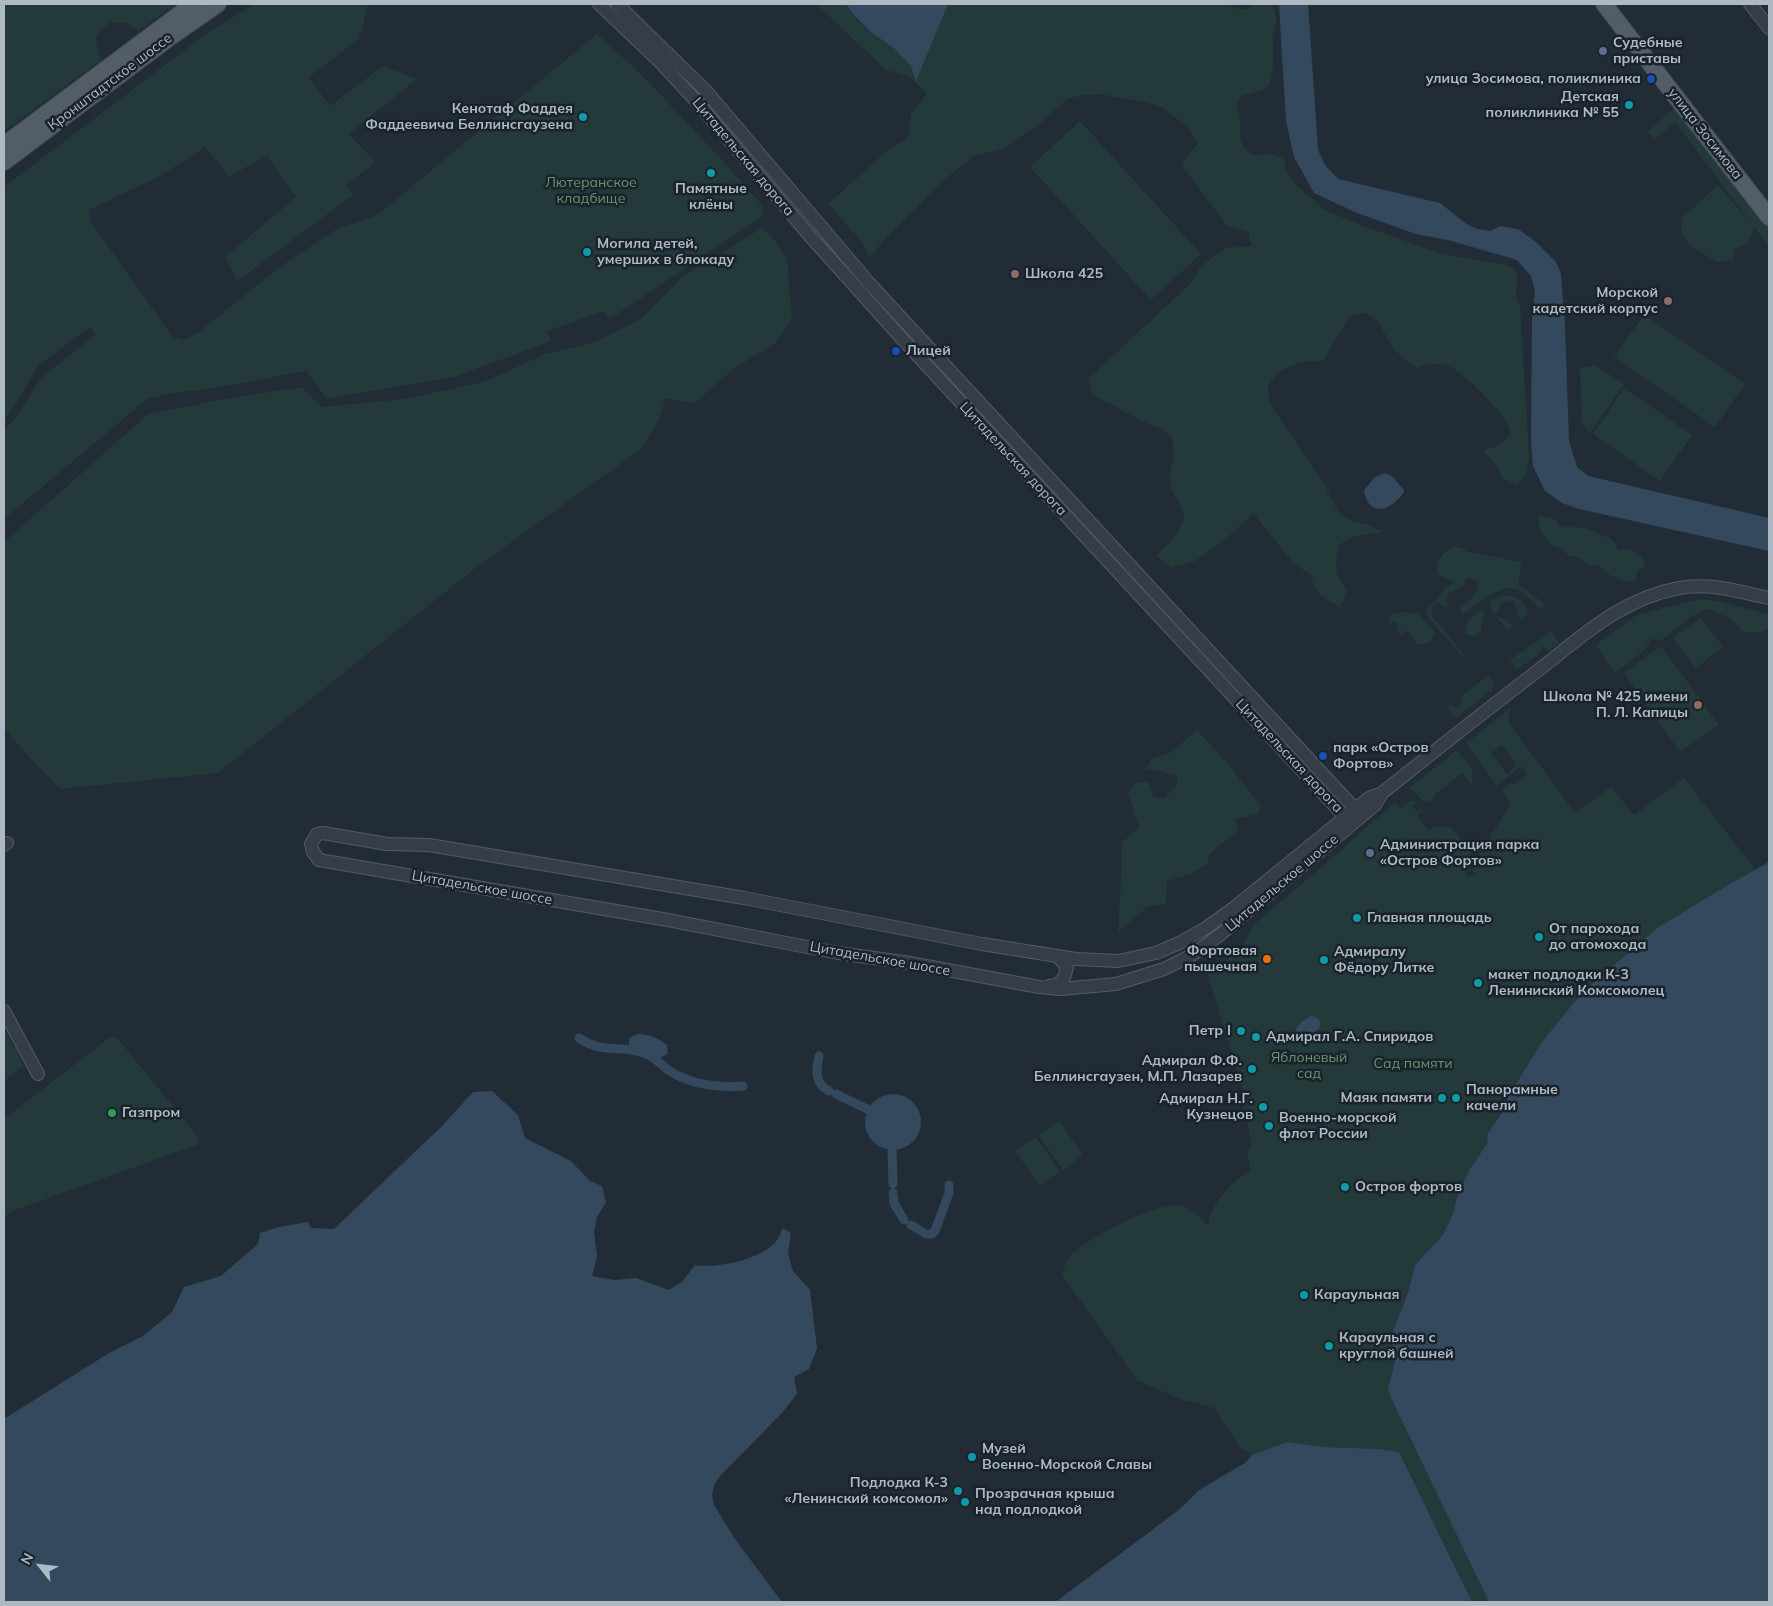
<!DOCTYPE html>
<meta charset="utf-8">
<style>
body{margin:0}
#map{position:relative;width:1773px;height:1606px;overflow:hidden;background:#212c37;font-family:Mulish,sans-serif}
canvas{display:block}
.frame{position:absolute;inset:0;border:5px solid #afb9c4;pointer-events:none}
.north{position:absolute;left:15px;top:1541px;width:50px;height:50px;-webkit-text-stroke:4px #1a232c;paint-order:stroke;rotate:299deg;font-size:14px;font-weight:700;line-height:20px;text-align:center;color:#afb9c4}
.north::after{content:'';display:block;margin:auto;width:18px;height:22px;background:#afb9c4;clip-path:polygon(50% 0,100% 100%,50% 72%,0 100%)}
</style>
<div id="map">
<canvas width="1773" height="1606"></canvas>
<div class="frame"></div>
<div class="north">N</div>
</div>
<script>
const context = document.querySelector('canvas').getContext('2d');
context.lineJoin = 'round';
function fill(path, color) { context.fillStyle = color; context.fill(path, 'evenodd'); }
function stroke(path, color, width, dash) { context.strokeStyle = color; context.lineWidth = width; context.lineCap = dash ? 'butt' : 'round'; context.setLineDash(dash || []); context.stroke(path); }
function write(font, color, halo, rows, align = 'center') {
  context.font = font + ' Mulish,sans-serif'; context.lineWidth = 5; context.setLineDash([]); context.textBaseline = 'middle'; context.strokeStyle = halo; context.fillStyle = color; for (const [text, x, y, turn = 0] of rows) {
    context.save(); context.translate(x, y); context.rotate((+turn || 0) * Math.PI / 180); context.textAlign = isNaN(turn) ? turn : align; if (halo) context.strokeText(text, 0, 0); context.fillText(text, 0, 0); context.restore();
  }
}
fill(new Path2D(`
 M4,4H175L139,31L126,23L110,22L102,29L95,38L101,60L4,131Z
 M255,4H368L359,39L309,77L330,106L383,66L417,79L349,134L375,162L346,186L353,195L237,281L225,257L296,197L267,156L229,176L205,147L160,176L89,210L90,221L173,337L185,340L200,331L281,266L335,230L377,215L597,34L645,78L724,162L764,207L761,213L763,216L610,319L604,311L547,331L552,341L453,377L327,399L306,371L208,389L173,393L147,399L4,519V429L15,419L41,378L96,334L90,327L38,366L4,422V187L209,32Z
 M816,4H847C858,32 895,40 911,65C914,69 914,76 916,80L948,4H1229C1244,15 1246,6 1259,4C1263,3 1268,4 1272,4L1277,20L1273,35V68L1270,84L1265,89L1242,96L1236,102C1237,107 1239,112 1240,118C1240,123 1239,129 1240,134C1243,149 1250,161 1267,153L1283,158L1287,173L1298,187L1325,210L1363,226L1443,254L1503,264L1511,267L1517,273L1516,298L1520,305L1529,456L1527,472L1517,485L1503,478L1495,463L1483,451L1499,445L1511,434C1509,430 1508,424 1505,420C1497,407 1461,369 1446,365C1436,362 1425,365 1416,368L1394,350L1378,322L1366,313L1350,316L1323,361H1306L1291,366L1277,373L1268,386L1269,402L1324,484L1339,513L1352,521L1369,525L1383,532L1351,537L1338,546C1335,566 1335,574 1347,591L1340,607C1322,597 1316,594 1310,574L1294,564L1253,513L1225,540L1195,561L1172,568L1156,555C1170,544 1178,534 1185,518L1179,502L1171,489L1170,473L1174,456L1172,438L1160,428L1144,422L1093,395L1088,379L1191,283L1201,266L1226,248L1252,246L1248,232L1227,226L1182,166L1187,157L1198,144L1187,126L1161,107L1146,102L1099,94L1083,95L1067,99L1043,121L1005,148L974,156L949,176L891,233L869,258L861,241L828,204L888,150C893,145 904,143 908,136C911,129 909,119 912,112C917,103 923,105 926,92L908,76L886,70Z
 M1675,107L1769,226V246L1754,227L1748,243L1734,249L1733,261L1717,262L1691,246L1682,233L1681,219L1718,185L1753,226L1675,122L1655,139L1648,132Z
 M1080,121L1201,254L1151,300L1030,167Z
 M762,228L774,239L787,259L792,320L775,343L732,370L694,404L666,398L658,421L641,449L478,566L218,773L61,789L30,758L4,728V542L148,414L219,400L302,387L321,407L404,399L484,382L545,354L596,342L642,318L681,278Z
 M1644,315L1745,384L1715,427L1614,357Z
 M1595,365L1624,384L1590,433L1582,423L1580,368Z
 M1624,388L1692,435L1660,481L1593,434Z
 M1543,516L1556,520L1559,527C1578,528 1586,524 1603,537L1607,536L1616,544V548L1620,551C1632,547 1637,552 1645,561L1644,567L1637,571L1636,580C1622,584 1607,575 1598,565H1589L1575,556L1570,557L1560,547L1557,548C1546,543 1539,530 1538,517Z
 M1453,547L1461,548L1468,552L1522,562L1518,584L1545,604L1540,609C1534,603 1527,596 1520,591C1502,580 1475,606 1462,616L1463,614L1460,608L1472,598V596L1479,589L1478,582L1467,577L1463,586C1454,591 1442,593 1448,605L1446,607L1439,603C1427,605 1433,613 1434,621H1437L1464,655H1462L1428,617L1426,611L1447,587L1455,582L1438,574L1437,563L1445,552Z
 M1501,596C1515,595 1523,599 1529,613L1521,620C1515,613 1518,605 1512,599L1508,602L1505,601L1500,603L1498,610L1495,614C1500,619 1508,619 1513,626L1508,630L1492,612L1490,605L1493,600Z
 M1701,599L1718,601L1769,614V627L1764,631L1747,633L1740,630L1732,619L1708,609L1690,617L1662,640L1651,639L1645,650L1615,673L1596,645L1635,616L1659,609Z
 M1482,610H1484L1481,631L1474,637L1466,634C1462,621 1473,617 1482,610Z
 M1403,612L1418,614L1435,632C1433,641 1427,646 1417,644L1407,630L1402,636L1397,630L1399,627L1395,621L1391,624L1388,619L1392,614Z
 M1701,617L1723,647L1696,668L1673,638Z
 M1552,631L1559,643L1547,652L1544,647L1540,650L1541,652L1517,670L1510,660Z
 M1661,646L1719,725L1680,752L1624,673Z
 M1488,676L1495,684L1492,686L1493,689L1456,718L1447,708L1450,705L1456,707L1463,702L1461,696Z
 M1512,707L1508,716L1509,723L1575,813L1611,787L1634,815L1684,778L1755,869L1657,928L1592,984L1572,1005L1541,1043L1504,1104L1503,1112L1488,1133L1487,1144L1469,1170L1456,1200L1454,1211L1443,1235L1415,1265L1408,1292L1390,1338L1396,1356L1388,1389L1390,1396L1489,1602H1472L1399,1452L1380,1449L1323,1447L1287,1442L1252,1455L1240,1447L1214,1408L1183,1400L1138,1381L1062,1275C1064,1267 1067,1258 1074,1252C1092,1237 1157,1201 1180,1206C1193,1208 1199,1217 1208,1225C1212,1201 1232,1182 1251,1170L1247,1153L1252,1144L1241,1098L1243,1090L1207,972L1223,963L1244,945L1253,925L1331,859L1395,802L1401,809L1413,799L1416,803L1412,806L1417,812L1420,809L1422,811L1417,816L1429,831L1434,827H1451L1471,853L1465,875L1476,876L1472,870L1475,861L1511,804L1502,791L1511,783L1515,784L1527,774L1521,766L1497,786L1466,743ZM1502,745L1517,765L1507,774L1491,753Z
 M1197,730L1230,766L1248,790L1261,805L1258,814L1236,819L1238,831L1209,854L1207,864L1191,874L1167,881L1166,904L1147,907L1118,932L1122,861V842L1139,828L1128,792L1135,783L1148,781L1153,796L1163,799L1177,786V776L1157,770L1146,769L1152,758L1170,753Z
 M1457,750L1472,769V782L1470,783L1463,773L1435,794L1436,796L1428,802L1423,801L1410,787Z
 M4,1028L24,1066L4,1081Z
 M114,1036L119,1040L198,1137V1142L196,1145L10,1212L4,1217V1119L109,1038Z
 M1059,1121L1083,1155L1063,1170L1038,1135Z
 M1036,1137L1060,1172L1040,1186L1015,1151Z`), '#243939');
fill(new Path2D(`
 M846,4H948L916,81L911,66L895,49L871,32L852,13Z
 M1279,4H1308L1318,150L1325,165L1338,179L1440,203L1465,223L1477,229L1490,231L1500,226L1518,229L1536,242L1556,262L1561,274L1565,326L1569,441L1577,467L1588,476L1769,518V551L1579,509L1562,503L1545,491L1533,466L1531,441L1532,318L1535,291L1531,276L1517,260L1448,240L1416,234L1357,213L1314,193L1294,157L1286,121Z
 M1385,473L1392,476L1404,490C1403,496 1399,498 1395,502C1381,515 1366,509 1364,490L1375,477Z
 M1769,862V1602H1489L1390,1396L1388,1389L1396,1356L1390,1338L1408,1293L1415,1265L1443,1235L1454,1211L1456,1200L1469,1170L1487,1144L1488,1133L1503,1112L1504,1104L1541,1043L1572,1005L1592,984L1657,928L1733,882Z
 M1311,1016L1316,1017L1320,1021V1027C1297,1053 1283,1030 1311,1016Z
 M640,1034C651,1035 658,1038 667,1045L668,1053C648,1071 610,1038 640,1034Z
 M492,1091L518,1115L525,1138L571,1161L590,1181L602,1186L606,1202L597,1217L594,1232L597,1256L592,1276L614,1280L636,1278L669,1290L682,1282L695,1265C718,1269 764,1259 778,1239C780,1235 781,1231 783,1228L791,1233L788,1254L793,1271L810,1290L817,1348L809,1369L794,1377L797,1394L781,1414L721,1475L714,1485L712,1495L714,1505L735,1539L782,1602H4V1419L109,1353L143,1336L172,1312L184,1287L221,1276L258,1244L260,1233L279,1227L308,1222L311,1228L334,1229L442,1126L473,1092Z
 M865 1122a28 28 0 1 1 56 0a28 28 0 1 1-56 0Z
 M1287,1442L1323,1447L1380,1449L1399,1452L1472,1602H1055L1180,1509L1199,1490L1245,1463L1252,1455Z`), '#35495e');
fill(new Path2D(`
 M1149,1530L1151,1531L1055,1602H1052Z`), '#212c37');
stroke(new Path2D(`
 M579,1038C604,1055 622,1044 646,1054C655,1057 661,1065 668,1070C691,1085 716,1088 743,1086
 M819,1056C816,1070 814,1083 829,1091
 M836,1094L867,1109
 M892,1150L893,1184
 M893,1193L894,1203L904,1220
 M911,1225L926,1234H932L935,1231L949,1193V1185`), '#35495e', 9);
const minor = new Path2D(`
 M599,4L660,62L696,101L809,235L906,343L1345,817L1353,820
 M617,4L706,91L869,283L1355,809L1356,816
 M1750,4L1769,28
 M1382,793L1369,798L1235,907L1206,928L1179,943L1156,953L1118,961L1076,959L982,944L744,898L429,845L387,844L323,833L317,834L311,844L313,852L319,860L668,920L838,953L910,963L1039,987L1061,989L1116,984L1164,969L1192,955L1221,934L1375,805L1382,793C1431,754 1481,714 1531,676C1578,640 1619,599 1679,588C1710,582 1740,592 1769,598
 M4,845L7,843
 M1049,986L1058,984L1064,978L1067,967L1057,956
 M4,1011L38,1074`);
const major = new Path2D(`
 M1604,4L1769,217
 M4,145L193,4
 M4,162L169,38L218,4`);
stroke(minor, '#525c66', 14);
stroke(major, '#3e4751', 18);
stroke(minor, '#353e48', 12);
stroke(major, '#535d68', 16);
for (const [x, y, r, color] of [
 [1603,51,5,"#5c6f8a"],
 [1651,79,5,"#1a4fb4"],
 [1629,105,5,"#0f9aa8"],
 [583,117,5,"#0f9aa8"],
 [711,173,5,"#0f9aa8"],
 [587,252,5,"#0f9aa8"],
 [1015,274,5,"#8d6e63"],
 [1668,301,5,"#8d6e63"],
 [896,351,5,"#1a4fb4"],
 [1698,705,5,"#8d6e63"],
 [1323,756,5,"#1a4fb4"],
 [1370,853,5,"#5c6f8a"],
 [1357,918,5,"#0f9aa8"],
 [1539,937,5,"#0f9aa8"],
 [1267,959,5,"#e8710a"],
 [1324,960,5,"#0f9aa8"],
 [1478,983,5,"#0f9aa8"],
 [1241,1031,5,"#0f9aa8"],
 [1256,1037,5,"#0f9aa8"],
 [1252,1069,5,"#0f9aa8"],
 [1442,1098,5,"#0f9aa8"],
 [1456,1098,5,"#0f9aa8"],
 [1263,1107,5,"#0f9aa8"],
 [112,1113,5,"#2e9e5b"],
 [1269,1126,5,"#0f9aa8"],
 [1345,1187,5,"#0f9aa8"],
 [1304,1295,5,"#0f9aa8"],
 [1329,1346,5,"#0f9aa8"],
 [972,1457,5,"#0f9aa8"],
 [958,1491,5,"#0f9aa8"],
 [965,1502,5,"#0f9aa8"]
]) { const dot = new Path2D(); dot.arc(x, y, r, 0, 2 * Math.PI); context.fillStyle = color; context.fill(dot); stroke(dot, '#1a232c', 2); }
write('bold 14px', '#afb9c4', '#1a232c', [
 ["Судебные",1613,43],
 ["приставы",1613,59],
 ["улица Зосимова, поликлиника",1641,79,"right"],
 ["Детская",1619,97,"right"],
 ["поликлиника № 55",1619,113,"right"],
 ["Кенотаф Фаддея",573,109,"right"],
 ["Фаддеевича Беллинсгаузена",573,125,"right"],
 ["Памятные",711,189,"center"],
 ["клёны",711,205,"center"],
 ["Могила детей,",597,244],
 ["умерших в блокаду",597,260],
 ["Школа 425",1025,274],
 ["Морской",1658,293,"right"],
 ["кадетский корпус",1658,309,"right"],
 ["Лицей",906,351],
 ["Школа № 425 имени",1688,697,"right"],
 ["П. Л. Капицы",1688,713,"right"],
 ["парк «Остров",1333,748],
 ["Фортов»",1333,764],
 ["Администрация парка",1380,845],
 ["«Остров Фортов»",1380,861],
 ["Главная площадь",1367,918],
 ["От парохода",1549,929],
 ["до атомохода",1549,945],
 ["Фортовая",1257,951,"right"],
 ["пышечная",1257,967,"right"],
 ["Адмиралу",1334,952],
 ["Фёдору Литке",1334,968],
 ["макет подлодки К-3",1488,975],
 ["Лениниский Комсомолец",1488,991],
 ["Петр I",1231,1031,"right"],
 ["Адмирал Г.А. Спиридов",1266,1037],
 ["Адмирал Ф.Ф.",1242,1061,"right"],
 ["Беллинсгаузен, М.П. Лазарев",1242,1077,"right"],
 ["Панорамные",1466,1090],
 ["качели",1466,1106],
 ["Маяк памяти",1432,1098,"right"],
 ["Адмирал Н.Г.",1253,1099,"right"],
 ["Кузнецов",1253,1115,"right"],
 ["Газпром",122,1113],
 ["Военно-морской",1279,1118],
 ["флот России",1279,1134],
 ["Остров фортов",1355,1187],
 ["Караульная",1314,1295],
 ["Караульная с",1339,1338],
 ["круглой башней",1339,1354],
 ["Музей",982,1449],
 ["Военно-Морской Славы",982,1465],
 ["Подлодка К-3",948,1483,"right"],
 ["«Ленинский комсомол»",948,1499,"right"],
 ["Прозрачная крыша",975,1494],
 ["над подлодкой",975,1510]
], 'left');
write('14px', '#afb9c4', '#1a232c', [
 ["Кронштадтское шоссе",110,82,-37],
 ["улица Зосимова",1705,134,52],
 ["Цитадельская дорога",743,157,50],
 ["Цитадельская дорога",1013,459,47],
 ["Цитадельская дорога",1289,756,47],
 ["Цитадельское шоссе",1282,883,-40],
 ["Цитадельское шоссе",482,888,10],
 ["Цитадельское шоссе",880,959,10]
]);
write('14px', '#67946f', '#1a232c', [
 ["Лютеранское",591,183],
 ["кладбище",591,199],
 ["Яблоневый",1309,1058],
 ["сад",1309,1074],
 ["Cад памяти",1413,1064]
]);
</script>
